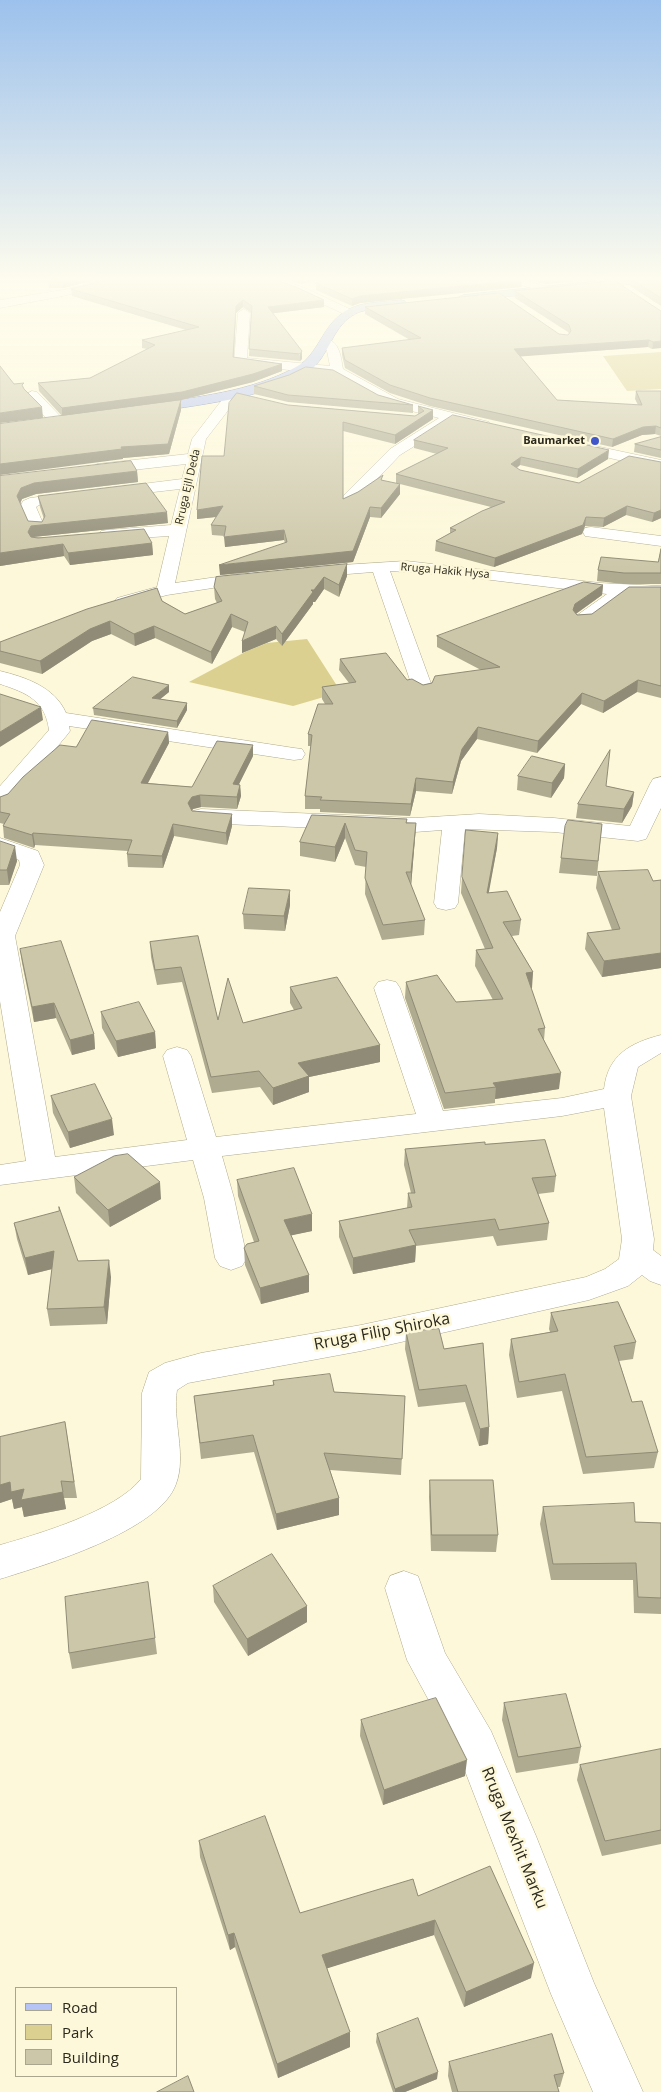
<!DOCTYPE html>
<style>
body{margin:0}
#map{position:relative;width:661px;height:2092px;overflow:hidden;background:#fdf8d9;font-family:"Open Sans",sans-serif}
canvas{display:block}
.legend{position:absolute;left:15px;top:1987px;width:162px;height:90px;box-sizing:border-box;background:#fdf8d9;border:1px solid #a9a58e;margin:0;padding:6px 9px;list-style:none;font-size:15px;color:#2b291e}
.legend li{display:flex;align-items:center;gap:10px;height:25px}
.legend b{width:25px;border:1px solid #a9a58e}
</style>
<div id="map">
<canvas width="661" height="2092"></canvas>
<ul class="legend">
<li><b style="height:6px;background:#b5c4f4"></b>Road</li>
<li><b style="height:14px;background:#dbd08f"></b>Park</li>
<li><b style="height:14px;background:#ccc7a9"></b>Building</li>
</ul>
</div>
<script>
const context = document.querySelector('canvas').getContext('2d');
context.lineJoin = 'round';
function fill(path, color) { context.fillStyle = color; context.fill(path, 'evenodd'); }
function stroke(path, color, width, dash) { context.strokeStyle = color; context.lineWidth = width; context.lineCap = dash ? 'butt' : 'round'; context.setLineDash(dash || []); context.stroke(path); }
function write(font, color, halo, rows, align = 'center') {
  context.font = font + ' "Open Sans",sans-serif'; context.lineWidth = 5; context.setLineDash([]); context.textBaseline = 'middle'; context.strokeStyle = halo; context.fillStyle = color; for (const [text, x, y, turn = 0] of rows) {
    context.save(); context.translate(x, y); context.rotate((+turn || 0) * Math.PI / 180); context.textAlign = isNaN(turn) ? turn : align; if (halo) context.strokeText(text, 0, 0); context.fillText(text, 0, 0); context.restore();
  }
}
fill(new Path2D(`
 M661,352V389L627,391L603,356Z
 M307,639L341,692L293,706L189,682L247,651L267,643Z`), '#dbd08f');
const minor = new Path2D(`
 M120,276H141L139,278L63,296L0,308V300L63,290Z
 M251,276H269L305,288L356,312L354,315H346L297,292Z
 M493,276H512L551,288L553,290L547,293Z
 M601,276H618L630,282L624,285Z
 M244,309L250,313L247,358L330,366L327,351L321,343L327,339C340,342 341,358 343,369L398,399L489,422L491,425L484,429L453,422L400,455L357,500H345L343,497L345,494L390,449L439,418L388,405L334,375L235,364L234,361L238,313Z
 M32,391L37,392L62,418L64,421L62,424H52L27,398L25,395Z
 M233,391L240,395L206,439L175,583L252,572L258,573L261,577L258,581L167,595L123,607L117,606L114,602L117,598L157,587L169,536L107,540L101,539L99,535L101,531L107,530L171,525L180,489L39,505L36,507L45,528L43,532H31L20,507L23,501L30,498L182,479L186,464L97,474L89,469L97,464L188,454L192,439L228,392Z
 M572,441L661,460V470L567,448L565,445Z
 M591,527L661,536V546L585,536L583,532L585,528Z
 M406,561L600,583L661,586V596L628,595L590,624H576L574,620L576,616L607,594L450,575L390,571L433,689L430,693L423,695L416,693L413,689L373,572L310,577L304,576L301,572L304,568L310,567Z
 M0,671C25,677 55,687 66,713L294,748L302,749L305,754L302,759L294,760L69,726L70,731L67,735L8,805L0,807V786L49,730C45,700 27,693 0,684Z
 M661,777V808L646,839L638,841L554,832L465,829L458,903L455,908L446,910L437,908L434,903L442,830L415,832L201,823L193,821L190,816L193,811L201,809L415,818L479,814L554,818L630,826L650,784L653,779Z
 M0,838L38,851L44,865L15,936L55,1157L187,1140L163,1056L167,1050L177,1047L187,1050L191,1056L216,1137L416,1114L374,988L378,982L387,980L396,982L400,988L443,1111L562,1098L604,1089C608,1055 630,1043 661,1035V1053L638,1067L631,1096L654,1239L653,1250L661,1256V1285L650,1281L642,1275L628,1286L589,1300L361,1351L188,1383L177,1390C172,1420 187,1455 176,1484C160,1531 45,1565 0,1579V1545C39,1534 116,1511 141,1479L142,1393L149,1372L165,1363L201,1353L361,1325L586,1277L605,1269L619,1259L622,1239L604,1108L562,1116L222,1156L234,1198L247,1258L242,1266L231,1270L220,1266L215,1258L204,1198L193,1160L0,1185V1165L26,1161L0,1001V912L20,865L19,860L0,853Z
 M404,1571L418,1576L445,1653L491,1731L536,1836L594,1983L643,2092H593L551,1994L460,1758L407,1660L385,1588L390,1576Z`);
const major = new Path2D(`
 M646,276H661V281L463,301L457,298L463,295Z
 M401,300L405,301V307C388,311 368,306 353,315C331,328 329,358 308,372C268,398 192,406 145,413L138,409L145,405C195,397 251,392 296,367C308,361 314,350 321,339C343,301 361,304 401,300Z`);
stroke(minor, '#afaa8d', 1);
stroke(major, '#6574a4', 1);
fill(minor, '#fff');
fill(major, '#b5c4f4');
fill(new Path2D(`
 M72,276H112L63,288H49L48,281Z
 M276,276H327L301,284Z
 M519,276H626L545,284Z
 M661,276V306L630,286L631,279Z
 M522,280L521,287L360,303L352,306L316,290V283Z
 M71,289L324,300V307L273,313L302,359L300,361L249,356L251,313L243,307L236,313L234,357L282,364V371L253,382L181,400V410L169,454L123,458V459L62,416L39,391L38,383L90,378L147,349L142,348V340L186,330L72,296Z
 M515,291L661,311L652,349L648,347L520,356L557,400L638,405L635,399L636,391H661V436L655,434L642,435L612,447L430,406L390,393L345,368L342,355V348L410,340L365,314V307L559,334L568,335L569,334L568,332L515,298Z
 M254,386L378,395L413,405V413L288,402L254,394Z
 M288,405L415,416L418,415V406L433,419L395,444L343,431V499L383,480L400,494L381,518L370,517L353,562L220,575L285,543L284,540L225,547V536L212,535L211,525L217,517L197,519V510L224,456Z
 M661,437V458L634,452L635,444Z
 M414,440L608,459L577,478L520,465L517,468L520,470L579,483L661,462V518L652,522L626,515L603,527L585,526L582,534L494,567L435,551L436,541L450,533V528L491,507L396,483V474L437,454L414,448Z
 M137,471L138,482L36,494L22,499L20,504L28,521L42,522L44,519L40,507L38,496L168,523L33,537L152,543L153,555L70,565L64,556L0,566V476Z
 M661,549V584H623L597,581L598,570L658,562Z
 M347,564V576L339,597L324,589L315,602H313V604L282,646L276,639L242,653L245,632L232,627L212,664L155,638L135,646L111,634L92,641L42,674L0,663V642L162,601L185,614L217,603L215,599L214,587Z
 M603,585L602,595L576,614L577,615L592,614L661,587V698L637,692L603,713L581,704L537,753L477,739L461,761L452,794L416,791L410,816L320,812V809H305V796L311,746H308V734L325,704L322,699V687L349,683L339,670L340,659L423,685L481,670L437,647V636Z
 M169,692L160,699L187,703V710L177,728L94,715L93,708Z
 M168,732L169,743L148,783L192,787L253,756L239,784L240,785L241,796L237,809L201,807L193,809L192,811L232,826L227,845L174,836L163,868L128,867L127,854L128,851L35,845L34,848L4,838L3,826L4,824L0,823V797L8,794L76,747Z
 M565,764L564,778L551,798L517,790L518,776Z
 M606,786L634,792L632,806L622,823L576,818L578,804Z
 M312,815L416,823L415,838L411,885L425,920L424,935L382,940L365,894L366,867L355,865L345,838L335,862L300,856V842Z
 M602,824L597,876L559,873L561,858Z
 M498,833L497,848L488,893L521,920L519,935L512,936L533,972L531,988L545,1028L544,1040L559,1089L495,1099V1103L444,1109L405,998L406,982L456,1002L493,1000L475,966L476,950L485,949L461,893L462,877Z
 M0,841L17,861L9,885H0Z
 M598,872L653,881L661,880V968L602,977L585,949L587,933L612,930L596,888Z
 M290,905L285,931L244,929L243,914Z
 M198,936L218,1020L243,1023L294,1010L290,1003V987L380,1045V1062L309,1077V1092L273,1105L260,1087L212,1093L182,982L157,985L151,957L150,942Z
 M20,949L94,1034L95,1049L72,1055L56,1018L34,1022L22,963Z
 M101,1012L155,1032L156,1048L118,1057L102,1028Z
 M51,1096L114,1135L70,1148L53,1113Z
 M485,1144L556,1176L554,1192L538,1194L549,1223L547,1240L497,1246L493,1236L416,1246L415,1262L353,1274L339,1237V1221L407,1208L408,1193H411L404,1165L405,1149Z
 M74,1177L161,1199L110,1227L76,1193Z
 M237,1180L312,1231L291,1235L309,1275V1292L261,1304L245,1265L244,1248L254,1242L238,1196Z
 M14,1223L78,1261L111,1277L107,1324L50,1326L47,1309L52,1269L28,1275L17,1239Z
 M551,1313L636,1342L633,1359L619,1361L632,1402L658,1452L654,1468L583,1474L562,1391L517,1398L509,1355L511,1339L550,1332L549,1329Z
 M406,1332L444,1349L483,1343L489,1427L488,1444L479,1446L465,1402L418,1407L405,1349Z
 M273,1381L334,1392L405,1396L401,1475L330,1470L339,1498V1515L277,1530L254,1452L201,1459L194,1396L273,1385Z
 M65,1422L77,1498H64L66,1509L24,1517L22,1507L14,1509L12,1499L0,1503V1437Z
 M430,1480L498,1535L496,1552L431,1551L429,1497Z
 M543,1507L635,1522L661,1523V1614L634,1613L633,1580H551L540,1524Z
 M148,1582L157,1654L72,1669L69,1653Z
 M213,1586L307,1606V1622L248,1656L214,1602Z
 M504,1703L581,1747L578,1763L516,1773L502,1720Z
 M361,1720L465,1776L383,1805L360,1736Z
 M661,1749V1844L602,1856L577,1780L580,1765Z
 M199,1841L300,1913L418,1896L531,1978L464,2007L434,1935L327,1968L350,2047L278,2078L235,1947L230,1950L200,1857Z
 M377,2034L437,2079L405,2092H393L376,2042Z
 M449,2062L564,2073L560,2087H557L559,2092H452L448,2076Z`), '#afab91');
fill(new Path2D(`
 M83,276H112L63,288L62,281Z
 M305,276H327L301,284V277Z
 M560,276H626L545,284L546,278Z
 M522,280L521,287L360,303L352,306V299L360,296Z
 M243,300V307L236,313L233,365L236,306Z
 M324,300V307L268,314V307Z
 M649,340L648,347L514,357V349Z
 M661,341V348L652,349L653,342Z
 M302,351V359L300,361V354Z
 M282,364V371L253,382L181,400V410L169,454L123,458V459L0,475V464L62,416V408Z
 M42,407L43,418L0,423V413Z
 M433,410V419L395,444V435Z
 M656,426L655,434L642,435L612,447L613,439L643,427Z
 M609,450L608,459L577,478L578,469Z
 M521,457L520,465L510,472L511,464Z
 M137,471L138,482L36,494L22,499L18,508L17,496L21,488L34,483Z
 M400,484V494L381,518V508Z
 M223,506V516L197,519V510Z
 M627,506L626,515L603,527L604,518Z
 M370,507V517L353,562L220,575L219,565L353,551Z
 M661,510V518L652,522L654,513Z
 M167,512L168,523L33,537L29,544L28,532L31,526Z
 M586,517L585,526L582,534L494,567L495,558Z
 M284,530V540L225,547L224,537Z
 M152,543L153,555L70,565L68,553Z
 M63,544L64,556L0,566V553Z
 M347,564V576L339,597V585Z
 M324,577V589L315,602H313V604L282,646V634L311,590Z
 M603,585L602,595L574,615L573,610L575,604Z
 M231,614L232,627L212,664L211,652Z
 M110,621L111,634L92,641L42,674L40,661L90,629Z
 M154,626L155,638L135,646L134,634Z
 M276,626V639L242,653V641Z
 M638,680L637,692L603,713L604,701Z
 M169,685V692L153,705L152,698Z
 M582,693L581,704L537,753L538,741Z
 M187,703V710L177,728V721Z
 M41,707L43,720L0,747V732Z
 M478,727L477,739L461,761L452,794L453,782L462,749Z
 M168,732L169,743L142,794L141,783Z
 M253,745V756L233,796V784Z
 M565,764L564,778L551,798L552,783Z
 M416,778V791L410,816L411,804Z
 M240,785L241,796L237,809V797Z
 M634,792L632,806L622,823L624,809Z
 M200,795L201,807L193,809L188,815V803L192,797Z
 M232,814V826L227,845L226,833Z
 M345,823V838L335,862V847Z
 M416,823L415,838L411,887V872Z
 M173,824L174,836L163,868L162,856Z
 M33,833L35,845L34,848L32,835Z
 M498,833L497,848L486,908L487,893Z
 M15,846L17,861L9,885L7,870Z
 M290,890V905L285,931L284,916Z
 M661,953V968L602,977L604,961Z
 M533,972L532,988L525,989L526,973Z
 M54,1003L56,1018L34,1022L32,1007Z
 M155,1032L156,1048L118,1057L116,1041Z
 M94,1034L95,1049L72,1055L70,1040Z
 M380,1045V1062L309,1077V1092L273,1105V1088L298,1063Z
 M561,1073L559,1089L495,1099L496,1087L493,1083Z
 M112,1119L114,1135L70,1148L68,1132Z
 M160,1182L161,1199L110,1227L108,1210Z
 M312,1214V1231L284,1237V1220Z
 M416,1245L415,1262L353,1274V1258Z
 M54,1251L56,1268L28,1275L25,1258Z
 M109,1260L111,1277L107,1324L104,1307Z
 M309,1275V1292L261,1304L260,1288Z
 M489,1427L488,1444L479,1446L480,1429Z
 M10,1482L24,1489L63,1492L66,1509L24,1517L22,1507L14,1509L12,1499L0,1503V1485Z
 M339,1498V1515L277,1530L276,1514Z
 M307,1606V1622L248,1656L247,1639Z
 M467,1760L465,1776L383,1805L384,1790Z
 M435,1920L434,1935L322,1970V1955Z
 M234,1933L235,1947L230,1950L228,1935Z
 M534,1963L531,1978L464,2007L466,1992Z
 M350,2032V2047L278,2078L277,2064Z
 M438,2072L437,2079L405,2092H395V2089Z`), '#8f8b76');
const building = new Path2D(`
 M72,276H83L62,281H48Z
 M126,276H265L296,287L324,300L268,307L302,351L300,354L249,349L252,306L243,300L236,306L233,357L282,364L253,374L182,392L62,408L38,383L90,378L155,345L142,340L199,327L71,289Z
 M338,276H509L522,280L360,296L352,299L316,283Z
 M541,276H560L546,278Z
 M661,276V298L631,279Z
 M615,281L661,311V341L653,342L649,340L514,349L557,400L642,405L636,391H661V428L656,426L643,427L613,439L430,398L390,385L345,360L342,348L421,338L365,307L499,293L559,334L568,335L571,331L569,325L515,291Z
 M0,366L14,384L24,383L22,385L24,389L42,407L0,413Z
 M306,367L333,370L378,395L413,405L288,395L254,386L289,375Z
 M237,393L288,405L415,416L424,411L418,406L433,410L395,435L343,422V499L358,492L383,475L381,480L400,484L381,508L370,507L353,551L219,565L287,542L284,530L224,537L226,526L211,525L223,506L197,510L202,456H224L229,403Z
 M181,400L168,444L121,447L122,449L0,464V424Z
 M453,415L609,450L578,469L521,457L511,464L520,470L579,483L629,456L661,462V510L654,513L627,506L604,518L586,517L583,525L495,558L436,541L456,530L450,528L482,511L505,502L396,474L448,448L414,440Z
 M661,437V450L635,444Z
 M131,461L137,471L34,483L21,488L17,496L28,521L42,522L45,516L38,496L146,483L167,512L31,526L28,532L31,537L38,538L144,529L152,543L68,553L63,544L0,553V476Z
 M661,549V573H624L598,570L601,557L658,562Z
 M347,564L339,585L324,577L314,590H311L313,592L282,634L276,626L242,641L248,622L231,614L211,652L154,626L134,634L110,621L90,629L40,661L0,651V642L87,609L157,588L162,601L185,614L222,601L214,587L216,577Z
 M584,582L603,585L575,604L573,610L577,615L592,614L629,587H661V686L638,680L604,701L582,693L538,741L478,727L462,749L453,782L416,778L411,804L320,800L322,797L305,796L312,735L308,734L318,704H333L322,687L356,682L340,659L386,653L407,680L412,679L423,685L432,683L435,676L500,667L437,636Z
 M133,677L169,685L152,698L187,703L177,721L93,708Z
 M0,694L41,707L0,732Z
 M92,720L168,732L141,783L192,787L217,741L253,745L233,784L240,785L237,797L200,795L192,797L188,803L192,811L232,814L226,833L173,824L162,856L127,854L132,840L33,833L32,835L3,826L10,814L0,812V797L8,794L23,777L60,745L76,747Z
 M610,750L606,786L634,792L624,809L578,804Z
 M532,756L565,764L552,783L518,776Z
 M312,815L407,819L406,823H416L411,872H406L425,920L383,925L365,878L367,852L355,850L345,823L335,847L300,842Z
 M568,820L602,824L598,861L561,858L565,826Z
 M466,830L498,833L487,893L507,891L521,920L503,922L533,972L526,973L545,1028L538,1029L561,1073L493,1083L496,1087L445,1093L406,982L437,975L456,1002L503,999L476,950L493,948L462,877Z
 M0,841L15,846L7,870H0Z
 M648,870L653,881L661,880V953L604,961L587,933L620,929L598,872Z
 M249,888L290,890L284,916L243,914Z
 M198,936L218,1020L228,978L243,1023L302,1008L290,987L337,977L380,1045L298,1063L309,1076L273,1088L259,1071L211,1077L181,967L155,970L150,942Z
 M61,941L94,1034L70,1040L54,1003L32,1007L20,949Z
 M139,1002L155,1032L116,1041L101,1012Z
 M95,1084L112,1119L68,1132L51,1096Z
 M545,1140L556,1176L532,1178L549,1223L499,1230L495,1219L409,1230L416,1245L353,1258L339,1221L412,1207L408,1193H415L405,1149L485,1142V1144Z
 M128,1154L160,1182L108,1210L74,1177L114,1156Z
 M294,1168L312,1214L284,1220L309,1275L260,1288L244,1248L247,1244L259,1241L237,1180Z
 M59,1207L78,1261L109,1260L104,1307L47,1309L54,1251L25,1258L14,1223L59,1211Z
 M618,1302L636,1342L614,1346L632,1402L642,1401L658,1452L586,1457L565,1374L519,1382L511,1339L558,1331L551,1313Z
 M439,1329L444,1349L483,1343L489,1427L480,1429L466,1385L419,1390L406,1332Z
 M330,1374L334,1392L405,1396L402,1459L324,1453L339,1498L276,1514L253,1435L200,1443L194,1396L274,1385L273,1381Z
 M65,1422L74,1482L61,1481L63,1492L21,1500L24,1489L11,1492L10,1482L0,1485V1437Z
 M430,1480H493L498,1535H432Z
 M634,1503L635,1522L661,1523V1598L638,1597L636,1563L553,1564L543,1507Z
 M272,1554L307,1606L247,1639L213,1586Z
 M148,1582L155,1638L69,1653L65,1597Z
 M566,1694L581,1747L518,1757L504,1703Z
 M436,1698L467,1760L384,1790L361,1720Z
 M661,1749V1830L605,1841L580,1765Z
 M265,1816L300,1913L413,1879L418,1896L490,1866L534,1963L466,1992L435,1920L322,1955L350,2032L277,2064L234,1933L228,1935L199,1841Z
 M418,2018L438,2072L395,2089L377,2034Z
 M552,2034L564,2073L554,2075L559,2092H458L449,2062Z
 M188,2076L194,2092H157Z`);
fill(building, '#ccc7a9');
stroke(building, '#8f8b76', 1);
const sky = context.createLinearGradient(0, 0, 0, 569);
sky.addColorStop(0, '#9cc1ec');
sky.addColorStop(0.49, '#fefcee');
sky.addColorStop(1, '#fefcee00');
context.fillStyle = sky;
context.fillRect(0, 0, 661, 569);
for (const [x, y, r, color] of [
 [595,441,5,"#4056c9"]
]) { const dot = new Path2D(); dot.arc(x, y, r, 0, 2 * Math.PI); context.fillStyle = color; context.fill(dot); stroke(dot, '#fdf8d9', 2); }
write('bold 11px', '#2b291e', '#fdf8d9', [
 ["Baumarket",585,441]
], 'right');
write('11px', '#2b291e', '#fdf8d9', [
 ["Rruga Ejll Deda",188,487,-77],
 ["Rruga Hakik Hysa",445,571,5]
]);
write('16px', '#2b291e', '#fdf8d9', [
 ["Rruga Filip Shiroka",382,1332,-11],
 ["Rruga Mexhit Marku",514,1838,68]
]);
</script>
